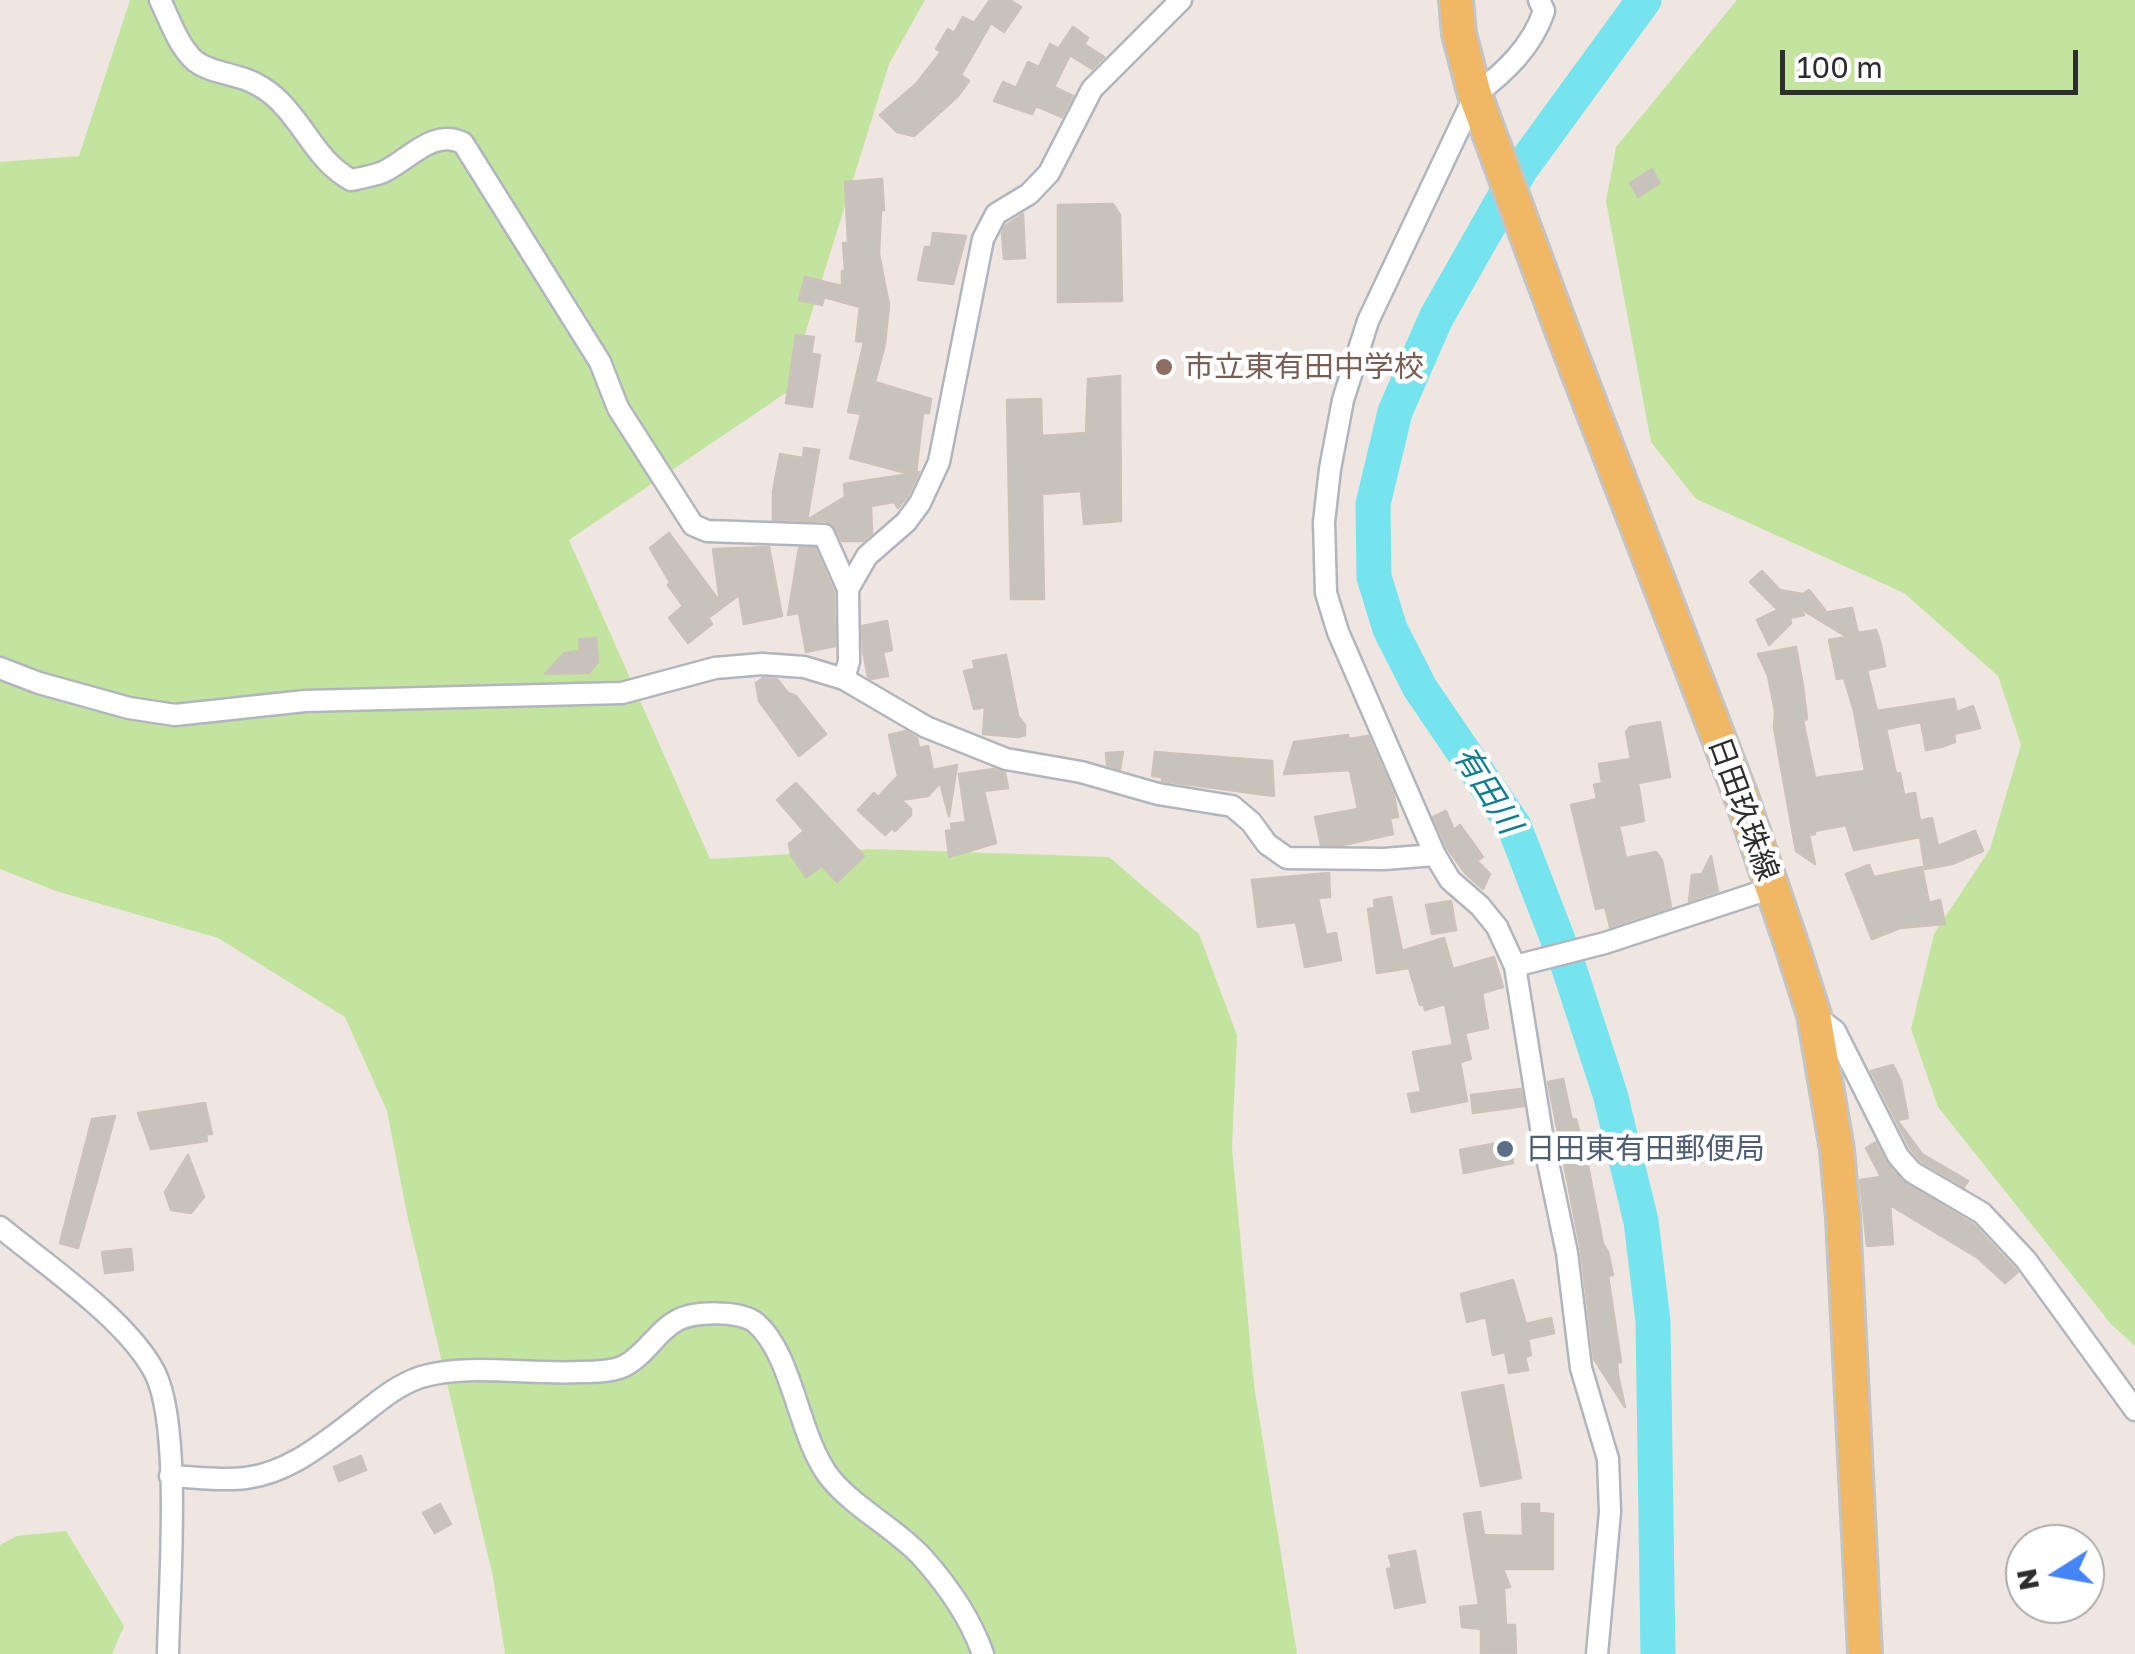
<!DOCTYPE html>
<meta charset="utf-8">
<style>
body{margin:0}
#map{position:relative;width:2135px;height:1654px;overflow:hidden;background:#efe6e1;font-family:"Golos Text",sans-serif}
canvas{display:block}
.north{position:absolute;left:2005px;top:1524px;width:100px;height:100px;box-sizing:border-box;background:#fff;border:2px solid #ababab;border-radius:50%;rotate:259deg;font-size:28px;font-weight:700;line-height:40px;text-align:center;color:#2e2e2e}
.north::after{content:'';display:block;margin:auto;width:35px;height:45px;background:#4486f9;clip-path:polygon(50% 0,100% 100%,50% 72%,0 100%)}
.scale{position:absolute;left:1780px;top:50px;width:298px;height:45px;box-sizing:border-box;border:5px solid #2e2e2e;border-top:0;padding-left:12px;font-size:30px;line-height:35px;white-space:nowrap;color:#2e2e2e;-webkit-text-stroke:8px #fff;paint-order:stroke}
</style>
<div id="map">
<canvas width="2135" height="1654"></canvas>
<div class="north">N</div>
<div class="scale">100 m</div>
</div>
<script>
const context = document.querySelector('canvas').getContext('2d');
context.lineJoin = 'round';
function fill(path, color) { context.fillStyle = color; context.fill(path, 'evenodd'); }
function stroke(path, color, width, dash) { context.strokeStyle = color; context.lineWidth = width; context.lineCap = dash ? 'butt' : 'round'; context.setLineDash(dash || []); context.stroke(path); }
function write(font, color, halo, rows, align = 'center') {
  context.font = font + ' "Golos Text","Noto Sans JP",sans-serif'; context.lineWidth = 9; context.setLineDash([]); context.textBaseline = 'middle'; context.strokeStyle = halo; context.fillStyle = color; for (const [text, x, y, turn = 0] of rows) {
    context.save(); context.translate(x, y); context.rotate((+turn || 0) * Math.PI / 180); context.textAlign = isNaN(turn) ? turn : align; if (halo) context.strokeText(text, 0, 0); context.fillText(text, 0, 0); context.restore();
  }
}
fill(new Path2D(`
 M130,0H925L889,64L787,392L569,540L710,859L873,849L1109,857L1199,934L1237,1035L1232,1148L1254,1385L1297,1654H505L493,1577L408,1219L387,1111L345,1017L218,938L56,891L0,869V162L79,156Z
 M1737,0H2135V1346L2111,1324L1938,1107L1911,1029L1934,934L1990,849L2021,745L1998,676L1904,593L1696,499L1651,442L1606,201L1616,147Z
 M66,1531L124,1626L112,1654H0V1545L17,1536Z`), '#c3e49f');
stroke(new Path2D(`
 M1644,0L1520,170L1436,318L1395,412L1373,504L1374,577L1390,629L1420,688L1514,826L1570,971L1610,1094L1641,1221L1653,1321L1658,1654`), '#76e4ef', 35);
const building = new Path2D(`
 M990,0H1010L1021,7L1004,32L991,23L961,75L969,81L958,96L914,136L897,132L880,115L916,84L941,52L936,49L948,29L954,33L963,17L974,23Z
 M1073,27L1088,38L1084,44L1104,57L1092,69L1070,55L1054,87L1073,96L1062,117L1036,106L1032,114L994,101L1003,82L1016,88L1028,62L1039,67L1050,44L1064,51L1059,48Z
 M1652,169L1660,183L1638,197L1630,183Z
 M882,179L884,210H881L879,254L889,305L885,344L875,382L931,399L929,413H923L916,473L919,472L908,496L898,508L894,502L871,506L872,533L863,541H842L836,529L826,521L773,520V492L780,454L803,458L804,448L819,450L807,520L845,497L844,484L910,474L850,458L861,414L848,412L864,342L856,341L860,307L824,297L822,305L799,300L805,277L842,286V271H845L843,243H848L845,182Z
 M1113,204L1120,215L1122,301L1058,302V205Z
 M1023,214L1025,258L1004,259L1002,233L1005,226Z
 M933,233L966,236L953,284L918,280L925,247H931Z
 M796,335L814,337L811,354L820,355L812,407L786,403Z
 M1120,376L1121,521L1084,524L1081,491L1042,494L1044,599H1011L1007,400L1041,399L1042,436L1086,433L1088,379Z
 M669,533L720,602L713,549L769,547L782,616L744,624L739,595L708,618L712,624L688,643L669,618L683,606L668,585L670,582L650,548Z
 M799,548H815L834,592L835,646L806,652L799,613L788,615Z
 M1762,571L1780,590L1803,594L1809,590L1825,610L1809,614L1795,605L1804,615L1790,618L1791,623L1769,645L1757,620L1778,610L1750,582Z
 M1852,608L1858,633L1876,630L1881,645L1885,666L1867,670L1877,711L1954,699L1957,712L1973,706L1980,728L1954,734L1955,742L1941,747L1926,750L1921,722L1886,729L1896,774L1900,773L1904,795L1915,793L1920,821L1932,818L1938,846L1975,831L1983,851L1952,864L1925,869L1920,837L1854,850L1846,825L1815,831V834L1809,835L1815,864L1796,851L1774,728L1775,711L1768,676L1758,654L1796,647L1803,686L1807,719L1803,720L1815,778L1865,771L1854,711L1844,678L1837,679L1829,640L1847,637L1811,615Z
 M887,621L892,650L883,652L888,676L871,679L868,677L863,651L862,626Z
 M596,638L598,662L589,673L545,674L564,653L580,651L579,639Z
 M1006,655L1018,716L1025,725V735L1018,737L983,734L985,707L974,709L964,671L975,669L973,661Z
 M763,678L777,679L788,693L796,696L826,734L799,756L759,701L756,683Z
 M1660,722L1670,777L1638,783L1644,821L1619,826L1626,858L1656,852L1662,860L1671,907L1610,927L1605,907L1596,909L1571,805L1597,799L1594,785L1602,783L1599,764L1631,759L1626,732L1630,727Z
 M906,731L917,738L919,748L928,746L933,770L957,765L949,816L940,783L928,796L901,800L911,809V815L895,831L892,828L885,835L858,810L874,793L878,797L898,776L889,735Z
 M1348,735L1349,739L1368,736L1394,795L1398,817L1390,818L1393,834L1343,845H1321L1315,817L1358,809L1350,770L1284,774L1294,742Z
 M1123,752L1120,769L1107,765L1106,753Z
 M1155,752L1272,761L1274,796L1162,781V777L1152,776Z
 M994,769L1005,773L1008,788L984,791L996,843L949,857L946,831L952,830L951,824L966,822L959,774Z
 M796,783L864,856L837,882L822,866L806,877L791,855L789,844L804,831L777,800Z
 M1446,811L1454,830L1460,825L1483,857L1477,861L1490,874L1483,889L1465,873L1447,848L1433,817Z
 M1711,856L1718,891L1689,901L1692,875L1702,874Z
 M1869,865L1874,877L1922,867L1929,903L1940,900L1945,924L1900,928L1872,939L1846,874Z
 M1329,873L1330,897L1318,898L1326,935L1336,933L1341,960L1305,967L1296,922L1258,927L1252,880Z
 M1391,897L1402,951L1444,938L1453,969L1494,957L1503,987L1482,993L1488,1028L1465,1033L1471,1059L1460,1062L1467,1101L1412,1112L1408,1094L1421,1092L1413,1052L1453,1045L1445,1004L1425,1010L1424,1004L1420,1005L1409,968L1377,973L1368,909L1375,908L1374,900Z
 M1451,901L1456,930L1432,934L1426,905Z
 M1893,1065L1901,1081L1908,1118L1897,1120L1922,1154L1968,1181L1964,1187L1921,1161L1910,1148L1871,1071Z
 M1563,1079L1572,1120L1576,1119L1587,1160L1603,1244L1608,1252L1613,1275L1608,1276L1621,1362L1617,1363L1618,1375L1625,1407L1594,1359L1581,1251L1548,1082Z
 M1521,1089L1524,1106L1473,1113L1471,1095Z
 M205,1103L212,1134H206L207,1141L151,1149L138,1113Z
 M115,1116L78,1248L60,1243L92,1119Z
 M1509,1141L1513,1163L1464,1173L1460,1150Z
 M1876,1142L1886,1163L1902,1181L1973,1224L2018,1272L2005,1283L1978,1258L1890,1205L1893,1244L1867,1246L1860,1180L1881,1177L1866,1148Z
 M188,1155L204,1197L191,1213L171,1210L165,1192Z
 M131,1249L133,1270L105,1273L102,1252Z
 M1513,1280L1526,1324L1551,1318L1554,1333L1528,1339L1531,1355L1525,1357L1528,1370L1509,1373L1505,1352L1493,1355L1486,1317L1467,1322L1461,1294Z
 M1503,1385L1521,1478L1481,1486L1462,1393Z
 M361,1456L366,1470L339,1481L334,1467Z
 M440,1504L451,1524L435,1533L423,1513Z
 M1522,1504H1539V1513L1553,1514V1569H1503L1510,1587L1504,1588L1506,1625H1515L1516,1654H1481V1629L1462,1627L1460,1607L1479,1605L1464,1514L1480,1512L1484,1535L1523,1536Z
 M1415,1551L1425,1602L1395,1608L1387,1569L1392,1568L1389,1556Z`);
fill(building, '#c8c2bc');
stroke(building, '#cbc2ba', 2.5);
const minor = new Path2D(`
 M160,0C170,20 178,46 195,61C208,71 223,72 238,77C255,81 273,93 284,106C308,132 319,162 351,180C361,178 373,176 383,172C409,160 433,128 463,143L600,362L618,408L693,525L707,531L824,535L848,589L849,661L844,679
 M1539,0L1544,11C1532,47 1505,72 1475,95L1368,321L1343,400L1330,469L1324,522L1326,593L1338,632L1435,855L1450,880L1480,906L1497,927L1515,966L1542,1134L1567,1253L1581,1368L1608,1459L1610,1512L1597,1654
 M848,589L867,556L906,522L920,503L939,462L983,239L996,214L1029,194L1049,173L1092,89L1181,0
 M0,668L39,683L129,708L175,715L305,701L622,693L715,668L762,664L804,667L844,679L926,727L1006,759L1081,772L1158,794L1232,806L1251,822L1267,844L1287,858L1384,859L1435,855
 M1515,966L1605,943L1772,888
 M1814,1015L1835,1031L1898,1156L1912,1172L1982,1213L2026,1260L2135,1410
 M0,1227C46,1265 128,1320 155,1373C182,1427 169,1589 168,1654
 M170,1476C195,1477 221,1481 246,1478C287,1473 320,1446 352,1422C374,1405 394,1386 421,1377C467,1363 530,1375 580,1372C593,1372 612,1372 624,1366C645,1356 657,1331 676,1321C693,1311 741,1310 756,1323C794,1356 798,1439 831,1479C857,1510 897,1529 923,1558C947,1585 971,1620 983,1654`);
const primary = new Path2D(`
 M1456,0L1459,34L1475,95L1563,333L1742,799L1793,949L1814,1015L1837,1150L1843,1218L1865,1654`);
stroke(minor, '#b1b6be', 25);
stroke(primary, '#c4c4c4', 38);
stroke(minor, '#fff', 20);
stroke(primary, '#f0b764', 32);
for (const [x, y, r, color] of [
 [1164,367,10,"#8d6e63"],
 [1505,1149,10,"#5c6f8a"]
]) { const dot = new Path2D(); dot.arc(x, y, r, 0, 2 * Math.PI); context.fillStyle = color; context.fill(dot); stroke(dot, '#fff', 4); }
write('30px', '#785e54', '#fff', [
 ["市立東有田中学校",1184,367]
], 'left');
write('30px', '#2e2e2e', '#fff', [
 ["日田玖珠線",1743,809,70]
]);
write('30px', '#4e5e75', '#fff', [
 ["日田東有田郵便局",1525,1149]
], 'left');
write('italic 32px', '#0f7d93', '#fff', [
 ["有田川",1487,790,58]
]);
</script>
